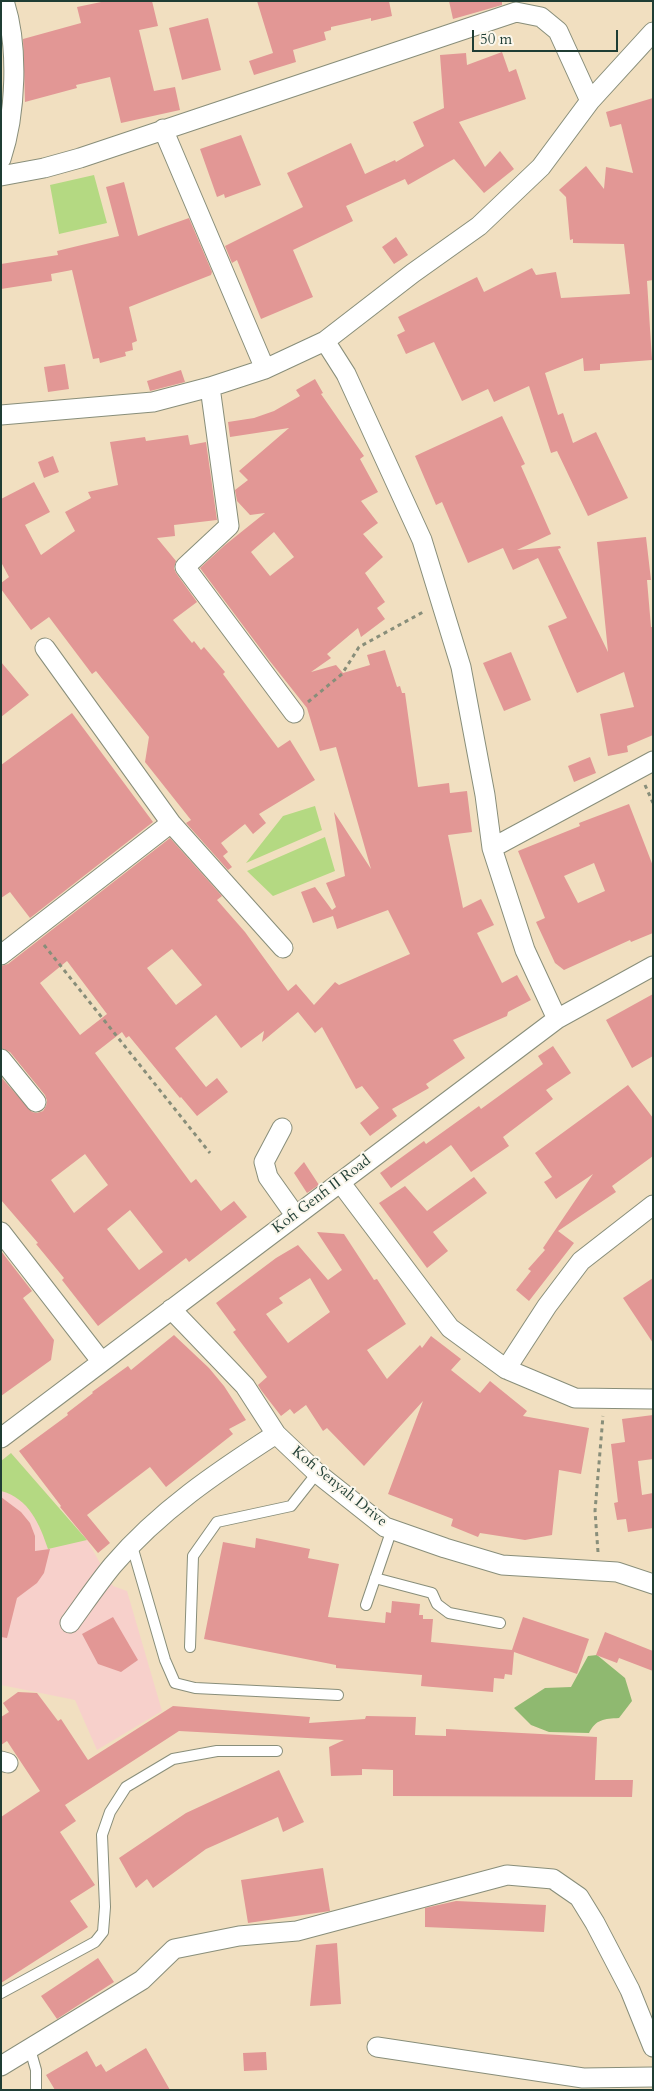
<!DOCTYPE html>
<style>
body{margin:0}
#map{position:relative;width:654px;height:2091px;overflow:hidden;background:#f1dfc0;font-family:Cardo,serif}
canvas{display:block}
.frame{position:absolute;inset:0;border:2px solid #1f3d34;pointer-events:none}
.scale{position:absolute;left:472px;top:30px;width:146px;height:22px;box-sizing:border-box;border:2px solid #1f3d34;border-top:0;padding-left:6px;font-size:15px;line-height:18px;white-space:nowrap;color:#1f3d34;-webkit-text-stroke:4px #fbf7ec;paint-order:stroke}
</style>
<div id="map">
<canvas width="654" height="2091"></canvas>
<div class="frame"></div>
<div class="scale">50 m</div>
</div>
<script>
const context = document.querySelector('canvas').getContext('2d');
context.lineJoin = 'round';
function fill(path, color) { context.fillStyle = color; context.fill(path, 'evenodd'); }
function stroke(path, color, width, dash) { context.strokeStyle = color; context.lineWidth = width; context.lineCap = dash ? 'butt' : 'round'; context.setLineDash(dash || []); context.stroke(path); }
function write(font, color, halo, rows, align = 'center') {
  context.font = font + ' Cardo,serif'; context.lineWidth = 4; context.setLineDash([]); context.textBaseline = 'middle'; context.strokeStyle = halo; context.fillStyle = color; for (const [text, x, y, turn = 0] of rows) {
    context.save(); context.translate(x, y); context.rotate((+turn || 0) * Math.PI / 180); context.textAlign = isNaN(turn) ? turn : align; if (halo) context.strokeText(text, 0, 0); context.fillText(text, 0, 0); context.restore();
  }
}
fill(new Path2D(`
 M11,1453L87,1540L113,1586L127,1591L162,1711L97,1750L75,1700L1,1685V1461Z`), '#f7d0cb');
fill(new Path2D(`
 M94,175L107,223L59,234L50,185Z
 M315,806L322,830L246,863L283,816Z
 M325,837L335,871L273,896L247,871Z
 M11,1453L87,1540L48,1549C40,1525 29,1498 1,1491V1461Z`), '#b4d982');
fill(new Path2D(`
 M597,1655L625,1678L632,1701L619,1718C604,1719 596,1719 589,1733L549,1732L531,1725L514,1708L545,1688L571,1687L588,1656Z`), '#8fb970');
fill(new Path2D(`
 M106,1H152L158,26L139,30L154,91L175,87L180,110L121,123L110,77L76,85L77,88L25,102L23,39L81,23L77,7Z
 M257,1H389L392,16L371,21V18L331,27V30L324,32L326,40L293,50L296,62L254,75L249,61L273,53Z
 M449,1H502V5L453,19Z
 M208,18L221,70L182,80L169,28Z
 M502,52L509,72L516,69L526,99L459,122L485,167L500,151L514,169L484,193L454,159L408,185L405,179L346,206L353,221L293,250L313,297L261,319L237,260L232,263L225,246L303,207L287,173L351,143L365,174L395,160L396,162L424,146L413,122L444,108L440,55L466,53L467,65Z
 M653,98V280L647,281L652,360L600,364V370L584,371L583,358L545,373L558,415L563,413L573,443L596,432L628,498L588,516L557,451L551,453L529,386L494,402L488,389L462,401L434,342L406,354L397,335L405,331L398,317L477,277L484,292L532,268L536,275L556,272L561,298L630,294L624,244L573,243V239L570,240L566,197L559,190L586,166L604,189L606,167L633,173L621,124L610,127L606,112Z
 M241,135L261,185L225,198L224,194L217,197L200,149Z
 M124,182L138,236L189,218L212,272L211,275L129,307L137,341L132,343L133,350L125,352L126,356L100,363L99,358L93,359L72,270L51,274L52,281L1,289V264L58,255L57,251L119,236L106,187Z
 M396,237L408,255L394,264L382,247Z
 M65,364L69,389L48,392L44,367Z
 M181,370L185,382L150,391L147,381Z
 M315,379L323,393L321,394L364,456L360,459L378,492L361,501L378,523L363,534L383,557L365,573L385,602L377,608L385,619L361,637L358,628L327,654L331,658L311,672L336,665L343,673L370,665L367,655L385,650L397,687L400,686L402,693H405L418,787L449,783L450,793L467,791L472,832L448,835L463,908L481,899L494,925L477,933L502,983L517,975L531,1000L508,1012L507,1016L453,1040L465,1058L426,1084L429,1088L392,1109L397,1116L370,1136L360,1123L379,1108L362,1086L356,1089L322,1027L315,1033L298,1012L262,1042L264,1031L241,1048L216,1015L175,1048L206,1087L217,1078L228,1092L197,1116L181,1097L180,1098L129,1036L126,1038L122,1032L95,1053L191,1183L196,1179L221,1211L234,1201L247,1217L189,1262L186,1258L98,1326L62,1280L64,1278L36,1244L38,1243L1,1200V1077L32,1112L37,1113L43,1111L46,1106L47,1101L45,1095L10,1052L1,1048V966L8,964L170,838L222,896L217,900L245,932L288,991L296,984L314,1005L335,982L339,985L410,954L388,910L337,929L333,916L313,923L301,892L315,887L332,910L336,907L326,883L345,876L334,812L371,869L336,747L320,751L307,708L269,660L200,568L225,545L265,513L250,515L237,501L235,490L248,480L239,471L289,428L230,437L228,422L254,418L274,411L300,396L296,390ZM274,532L294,557L270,576L251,552ZM172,949L202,985L176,1005L147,968ZM67,961L107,1014L80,1035L40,983ZM85,1154L108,1185L74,1213L51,1180ZM130,1210L163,1252L139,1270L107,1229Z
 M502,416L525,464L521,466L551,534L517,550L560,546L561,548L558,549L608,652L597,542L646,537L651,580H647L651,627H653V735L627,746L628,752L608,756L600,714L634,707L624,672L577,693L548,626L567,618L538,558L513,570L503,548L468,563L442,502L436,505L415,456Z
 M188,435L190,445L206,442L217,520L174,525L175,536L157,538L176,561L174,568L176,573L197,602L173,620L192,643L194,641L201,650L204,647L225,672L223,674L278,748L290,740L315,780L259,814L266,823L253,834L245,824L221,843L228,852L223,856L232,867L228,870L186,823L191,820L145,762L149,737L96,671L92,674L49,617L31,630L1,589V583L9,577L1,562V499L34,482L50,512L25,525L41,555L75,531L65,512L91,498L88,492L118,485L110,442L145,437L146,441Z
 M53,456L59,472L44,478L38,462Z
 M511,652L531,700L504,711L483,663Z
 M1,662L29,695L1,717Z
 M72,713L153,822L30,918L10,892L1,898V765Z
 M590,757L596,773L574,782L568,766Z
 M629,804L653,866V933L631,942L630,940L564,970L555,963L536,922L545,918L518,851L580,826L579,823ZM594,863L605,891L578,903L564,876Z
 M653,994V1056L632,1068L606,1020Z
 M553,1046L571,1073L546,1090L553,1099L503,1137L509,1146L471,1172L451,1145L391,1188L380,1173L424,1141L426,1144L479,1106L481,1109L543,1064L538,1056Z
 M628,1085L653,1118V1156L612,1186L616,1192L558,1231L574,1243L529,1301L516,1290L531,1271L528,1269L545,1250L543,1248L593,1174L556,1199L544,1182L552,1177L535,1153Z
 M304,1162L319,1185L307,1193L294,1173Z
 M474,1177L487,1193L433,1232L448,1251L427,1268L379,1203L405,1186L427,1211Z
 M317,1232L344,1234L374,1280L377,1279L406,1324L367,1350L387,1379L420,1345L422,1348L431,1336L461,1359L451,1370L480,1393L490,1381L527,1411L523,1416L589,1428L581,1474L559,1470L552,1535L525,1540L480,1533L478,1537L451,1526L453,1519L388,1494L423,1401L364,1466L327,1428L323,1431L306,1405L294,1414L290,1409L281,1416L261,1390L258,1385L267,1377L233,1332L236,1330L216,1303L276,1258L298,1245L328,1280L342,1270ZM310,1278L330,1312L288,1343L266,1314L283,1303L279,1298Z
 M1,1251L32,1291L23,1298L54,1340L51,1360L1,1396Z
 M653,1278V1343L623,1298Z
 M174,1335L209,1368L224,1386L246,1420L229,1429L233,1434L166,1487L150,1467L87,1515L110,1543L98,1553L60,1507L61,1506L19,1451L68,1415L67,1413L93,1393L92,1392L128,1366L131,1370Z
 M653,1415V1459L638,1461L642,1495L653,1493V1528L628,1532L626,1519L617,1520L614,1503L618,1502L611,1444L625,1442L622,1419Z
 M1,1497L21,1512L30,1523L35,1536V1551L50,1549L44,1573L37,1583L17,1598L7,1638L1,1637Z
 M256,1538L310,1549L308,1558L339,1564L328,1617L385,1623L386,1612L391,1613L392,1601L420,1604L419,1615H423V1619H433L431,1642L512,1650L523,1617L589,1639L577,1674L514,1652L512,1675L505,1674L504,1679L494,1678L493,1692L421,1686L422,1675L336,1668V1665L204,1639L223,1542L255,1548Z
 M113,1617L138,1660L121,1672L98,1664L82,1634Z
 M605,1632L653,1651V1671L619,1658L617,1663L596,1655Z
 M18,1692L37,1693L58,1721L61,1719L88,1760L173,1706L310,1717L309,1723L365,1719L366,1716L416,1717L415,1735L446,1736V1729L597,1737L595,1780H633L632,1797L393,1796V1770L362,1769V1775L331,1776L329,1747L344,1740L179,1731L65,1805L76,1821L60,1832L95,1885L70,1901L88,1927L1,1983V1817L40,1791L7,1741L1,1745V1717L9,1712L3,1703Z
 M279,1770L304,1822L283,1832L278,1817L206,1849L153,1888L147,1879L136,1888L119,1858L186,1813Z
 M323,1868L330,1911L248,1923L241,1880Z
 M456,1901L546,1905L544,1932L425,1927V1908Z
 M337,1943L341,2004L310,2006L316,1945Z
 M98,1958L114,1982L57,2019L41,1996Z
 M146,2048L170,2090H55L46,2075L87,2051L96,2067L101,2064L106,2072Z
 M266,2052L267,2070L244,2071L243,2053Z`), '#e29795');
const service = new Path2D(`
 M132,1546L165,1660L175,1683L195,1688L338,1695
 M375,1578L432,1593L437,1604L449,1613L500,1623
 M366,1605L392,1529
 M190,1647L193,1556L217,1522L291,1506L317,1473
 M1,1993L95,1942L103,1932L105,1907L102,1835L110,1812L126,1787L173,1759L217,1751H277
 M30,2049L36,2070V2090`);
const minor = new Path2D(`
 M163,129L265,369
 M1,159C16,114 19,46 4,1
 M1,176L44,168L80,158L516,12L541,17L558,31L590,101
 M210,387L229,526L185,567L294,713
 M1,415L153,402L210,387L265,369L325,341
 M171,823L283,948
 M492,848L653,761
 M1,955L171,823L45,648
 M557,1019L525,950L492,848L485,795L461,667L422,540L346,374L325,341L413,273L479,226L541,167L590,101L653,32
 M1,1059L36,1102
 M282,1128L264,1162L268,1177L295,1215
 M340,1182L450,1328L506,1369L575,1398L653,1399
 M1,1232L101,1361
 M171,1309L245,1386L276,1434L317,1473L385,1527L445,1548L502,1565L617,1572L653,1584
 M506,1369L547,1306L581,1261L653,1205
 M1,1438L557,1019L653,966
 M70,1623C84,1604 98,1583 113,1565C159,1511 217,1472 276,1434
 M1,1761L8,1763
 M377,2047L583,2078L653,2077
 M1,2066L142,1980L174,1949L239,1936L297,1931L507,1875L553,1879L579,1897L595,1923L630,1990L653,2047`);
stroke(service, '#888e7a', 12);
stroke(minor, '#888e7a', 21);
stroke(new Path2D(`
 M308,702L342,674L359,647L425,611
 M645,785L653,803
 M44,945L210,1153
 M598,1552L595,1511L603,1416`), '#888e7a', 3, [4, 4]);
stroke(service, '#fff', 10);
stroke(minor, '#fff', 19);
write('15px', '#1f3d34', '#fbf7ec', [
 ["Kofi Genfi II Road",322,1195,-37],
 ["Kofi Senyah Drive",339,1487,39]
]);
</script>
